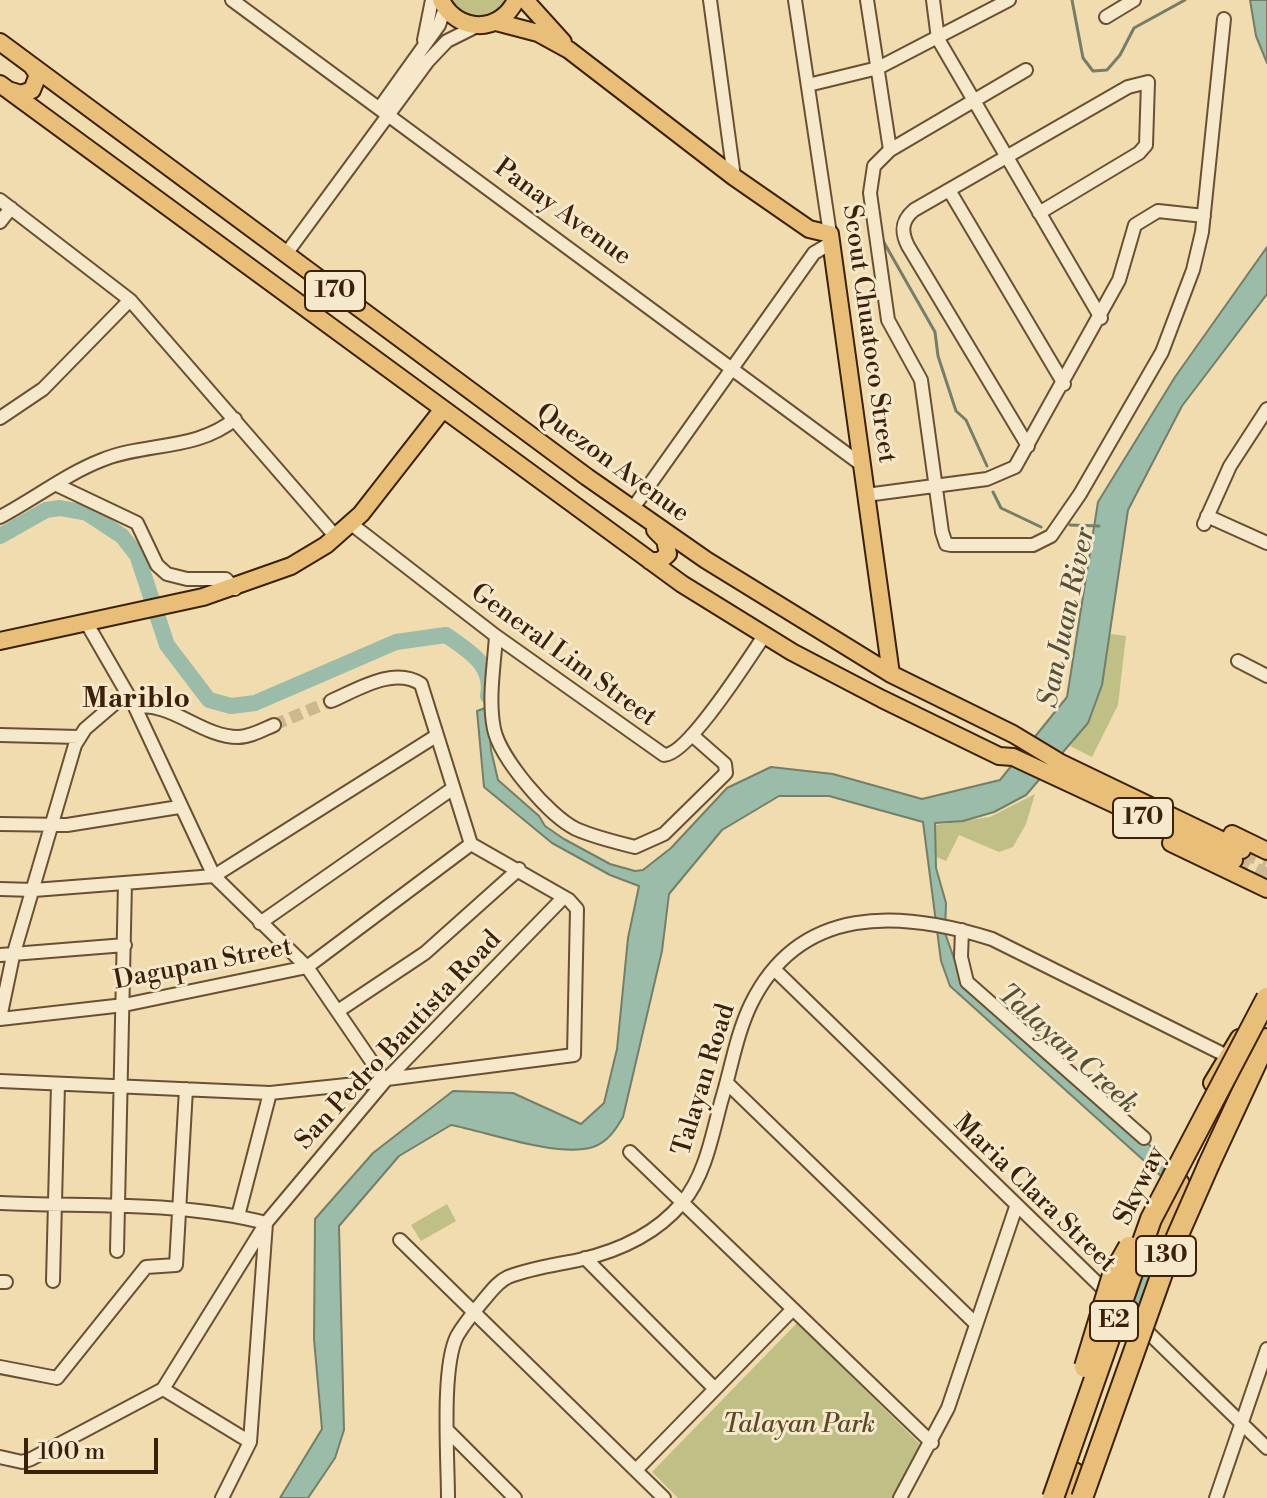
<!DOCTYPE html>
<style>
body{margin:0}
#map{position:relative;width:1267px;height:1498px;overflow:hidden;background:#f0dcaf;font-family:"Libre Bodoni",serif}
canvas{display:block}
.scale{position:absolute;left:24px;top:1438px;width:134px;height:36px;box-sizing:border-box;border:4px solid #3c210a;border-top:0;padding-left:10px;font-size:24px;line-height:28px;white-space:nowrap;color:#3c210a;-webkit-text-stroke:6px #f5e8cb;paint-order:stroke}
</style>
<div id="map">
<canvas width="1267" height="1498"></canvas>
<div class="scale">100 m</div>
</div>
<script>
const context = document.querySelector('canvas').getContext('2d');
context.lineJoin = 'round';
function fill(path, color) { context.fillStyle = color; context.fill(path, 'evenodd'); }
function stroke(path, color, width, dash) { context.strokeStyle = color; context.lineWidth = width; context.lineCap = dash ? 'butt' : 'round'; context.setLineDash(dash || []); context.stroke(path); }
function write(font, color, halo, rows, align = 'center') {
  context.font = font + ' "Libre Bodoni",serif'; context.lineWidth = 6; context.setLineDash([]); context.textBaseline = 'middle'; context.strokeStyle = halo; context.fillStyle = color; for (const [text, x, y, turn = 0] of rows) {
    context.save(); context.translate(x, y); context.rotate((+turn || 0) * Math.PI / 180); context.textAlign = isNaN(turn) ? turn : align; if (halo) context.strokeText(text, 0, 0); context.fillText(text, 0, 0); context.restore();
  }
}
fill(new Path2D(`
 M450,0H507C492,22 465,23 450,0Z
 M1110,634L1126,636L1118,705L1092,757L1070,746C1097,711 1104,677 1110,634Z
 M1035,794L1026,824L1013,847L999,852L959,835L946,861L934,856L929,826L990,817Z
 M447,1204L456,1221L421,1241L411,1225Z
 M797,1323L926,1450L897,1498H678L652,1472Z`), '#c0bf86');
const water = new Path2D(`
 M1250,0H1267V63L1256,36Z
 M1267,247V294L1182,406L1128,510L1102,685L1088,723L1026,795L994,812L963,821L935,823L936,868L946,903L945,933L965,989L1167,1160L1161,1176L950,986L941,961L923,822L829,796H779L722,830L669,894L662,951L623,1117C616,1129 608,1142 593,1147C557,1158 488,1132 451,1125L399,1156L339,1226L344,1430L335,1458L308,1498H280L322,1429L314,1339L315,1219L373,1153L453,1091L513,1093L581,1124L604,1103L617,1049L628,938L639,886L610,875L552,843L484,787L477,711L488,707L491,750L498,780L539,816L545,826L564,839L610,864L635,871L643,870L671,848L727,788L771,767L833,774L922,799L1000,780L1067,697L1098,502L1175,377Z`);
fill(water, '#9abca8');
stroke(water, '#747e69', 2);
stroke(new Path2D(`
 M1072,0L1083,58L1093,71L1107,70L1120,55L1134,28L1185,0
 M882,239L935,332L938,356L956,411L966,420L987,466
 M993,492L1001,508L1041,527
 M1070,525L1099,526`), '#747e69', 3);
stroke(new Path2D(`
 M0,536L46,510L60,508L87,513L122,536L137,555L167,645L209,700L231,706L255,703L396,642L446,635C469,651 494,665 488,696
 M1130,1311L1159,1243`), '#9abca8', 16);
stroke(new Path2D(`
 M274,725L331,701`), '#ccb78e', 12, [12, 6]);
stroke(new Path2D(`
 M1242,850L1267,862
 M1234,860L1267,876`), '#ccb78e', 16, [16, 8]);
const minor = new Path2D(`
 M232,0L862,465
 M710,0L734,177
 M795,0L830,234
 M867,0L890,150
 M933,0L938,39L1101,318
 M1106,17L1134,0
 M424,40L432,0
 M1026,70L890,150L874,166L870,193L888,320L921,380L942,532L946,544L951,545H1033L1051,536L1080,494L1162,352L1193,270L1202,232L1224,19
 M808,85L878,68L1009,0
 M381,106L439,25L445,8
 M949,190L1064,384
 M0,200L130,300L336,537
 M0,222L11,208
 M286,254L428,61L447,41L477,26
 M0,418L43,389L130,300
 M1028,446L908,246C901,232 901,221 914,210L1128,87L1148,82L1146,145L1139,153L1039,213
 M57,485L137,523L157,565L167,574L187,579H226L235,589
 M866,495L987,479L1015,467L1119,280L1135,225L1158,211L1204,216
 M633,508L814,253L831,243
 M1207,516L1267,543
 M0,517C34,499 66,474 102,460C146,442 196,451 235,419
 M350,523L496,636L664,755C688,755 749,658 764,636
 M1204,524L1230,466L1267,409
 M86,622L135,707L214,876L307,967L385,1081
 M496,636C494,667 488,699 494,729C500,758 549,816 576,829C594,837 615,842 635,847L664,834L726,773L725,764L692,735
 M1238,661L1267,676
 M331,701C357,690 393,666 421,684L471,844L569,900L577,909L574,1055L387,1079
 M135,707C171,701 202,737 238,737C250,737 262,730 274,725
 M0,735L79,737
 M0,824L67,825L179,807
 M0,889L34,890L214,876L436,736
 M260,923L452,789
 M962,930L961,957L967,982L1144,1138
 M0,955L125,945
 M774,969L1267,1448
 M338,1011L425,953L519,869
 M0,1018L13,956L75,745L85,729L127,693
 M0,1019L124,1005L307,967L471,844
 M0,1081L270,1093L385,1081
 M727,1083L976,1324
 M630,1152L932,1443
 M0,1203C87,1207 182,1201 266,1223L250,1442L222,1498
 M238,1216L270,1093
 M400,1240L664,1498
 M117,1251L125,883
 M585,1258L715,1389
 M53,1281L58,1084
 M0,1282H6
 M0,1367L57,1378L146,1267L176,1265L186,1089
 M163,1389L250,1442
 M448,1431L515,1498
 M0,1457L22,1462L31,1459L163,1389L266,1223L385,1081L564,897
 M636,1470L793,1309
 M448,1498C448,1460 441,1368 457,1336C464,1324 474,1312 482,1302C490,1293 497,1282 508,1277C531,1268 555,1265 579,1260C619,1251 655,1235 682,1203C705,1176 712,1136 721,1102C731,1070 736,1035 751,1004C800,904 900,910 992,939L1225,1055
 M900,1498L948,1408L1016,1207
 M1216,1498L1267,1349`);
const major = new Path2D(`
 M441,0C457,33 500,34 516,0
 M525,0L563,42
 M496,22L538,33L569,50L734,177L809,229L830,234L891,674
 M0,42L587,477L706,560L891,674L1013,734L1061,763L1242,850
 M0,84L682,584L792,652L882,699L999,756L1013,757L1234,860
 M8,90L21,94L32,90L38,75L32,66
 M650,561H660L668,554L665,540L655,530
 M0,641L203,597L291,566L326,545L361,514L443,409
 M1232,834L1267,851
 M1171,843L1267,889
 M1212,1083L1239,1038`);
const highway = new Path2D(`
 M1209,1164L1267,1039
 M1150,1252L1179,1184
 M1062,1498L1074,1473`);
stroke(minor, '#695033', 16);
stroke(major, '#3c210a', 20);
stroke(highway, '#3c210a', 24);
stroke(minor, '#f5e8cb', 12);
stroke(major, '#e8be78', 16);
stroke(highway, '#e8be78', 20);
const highwayBridge = new Path2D(`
 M1085,1367L1113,1275L1129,1247
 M1053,1498L1151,1219L1267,998
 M1082,1498L1166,1262L1209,1164`);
stroke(highwayBridge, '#3c210a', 24, []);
stroke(highwayBridge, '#e8be78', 20);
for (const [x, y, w] of [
 [335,291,60],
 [1143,818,60],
 [1166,1256,60],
 [1114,1321,48]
]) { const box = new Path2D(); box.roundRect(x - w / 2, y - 20, w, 40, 6); context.fillStyle = '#f5e8cb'; context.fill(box); stroke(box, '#3c210a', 2); }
write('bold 24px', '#3c210a', null, [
 ["170",335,291],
 ["170",1143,818],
 ["130",1166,1256],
 ["E2",1114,1321]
]);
write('26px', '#3c210a', '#f5e8cb', [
 ["Panay Avenue",562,213,36],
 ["Scout Chuatoco Street",868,334,82],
 ["Quezon Avenue",612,464,36],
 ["General Lim Street",563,656,36],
 ["Dagupan Street",203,965,-11],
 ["San Pedro Bautista Road",399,1041,-47],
 ["Talayan Road",705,1080,-73],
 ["Skyway",1141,1186,-64],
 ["Maria Clara Street",1034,1194,44]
]);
write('italic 26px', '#5d4829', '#f5e8cb', [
 ["Talayan Park",799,1426]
]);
write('italic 28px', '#585039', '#f5e8cb', [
 ["San Juan River",1068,618,-78],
 ["Talayan Creek",1067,1050,42]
]);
write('bold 28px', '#3c210a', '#f5e8cb', [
 ["Mariblo",136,700]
]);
</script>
